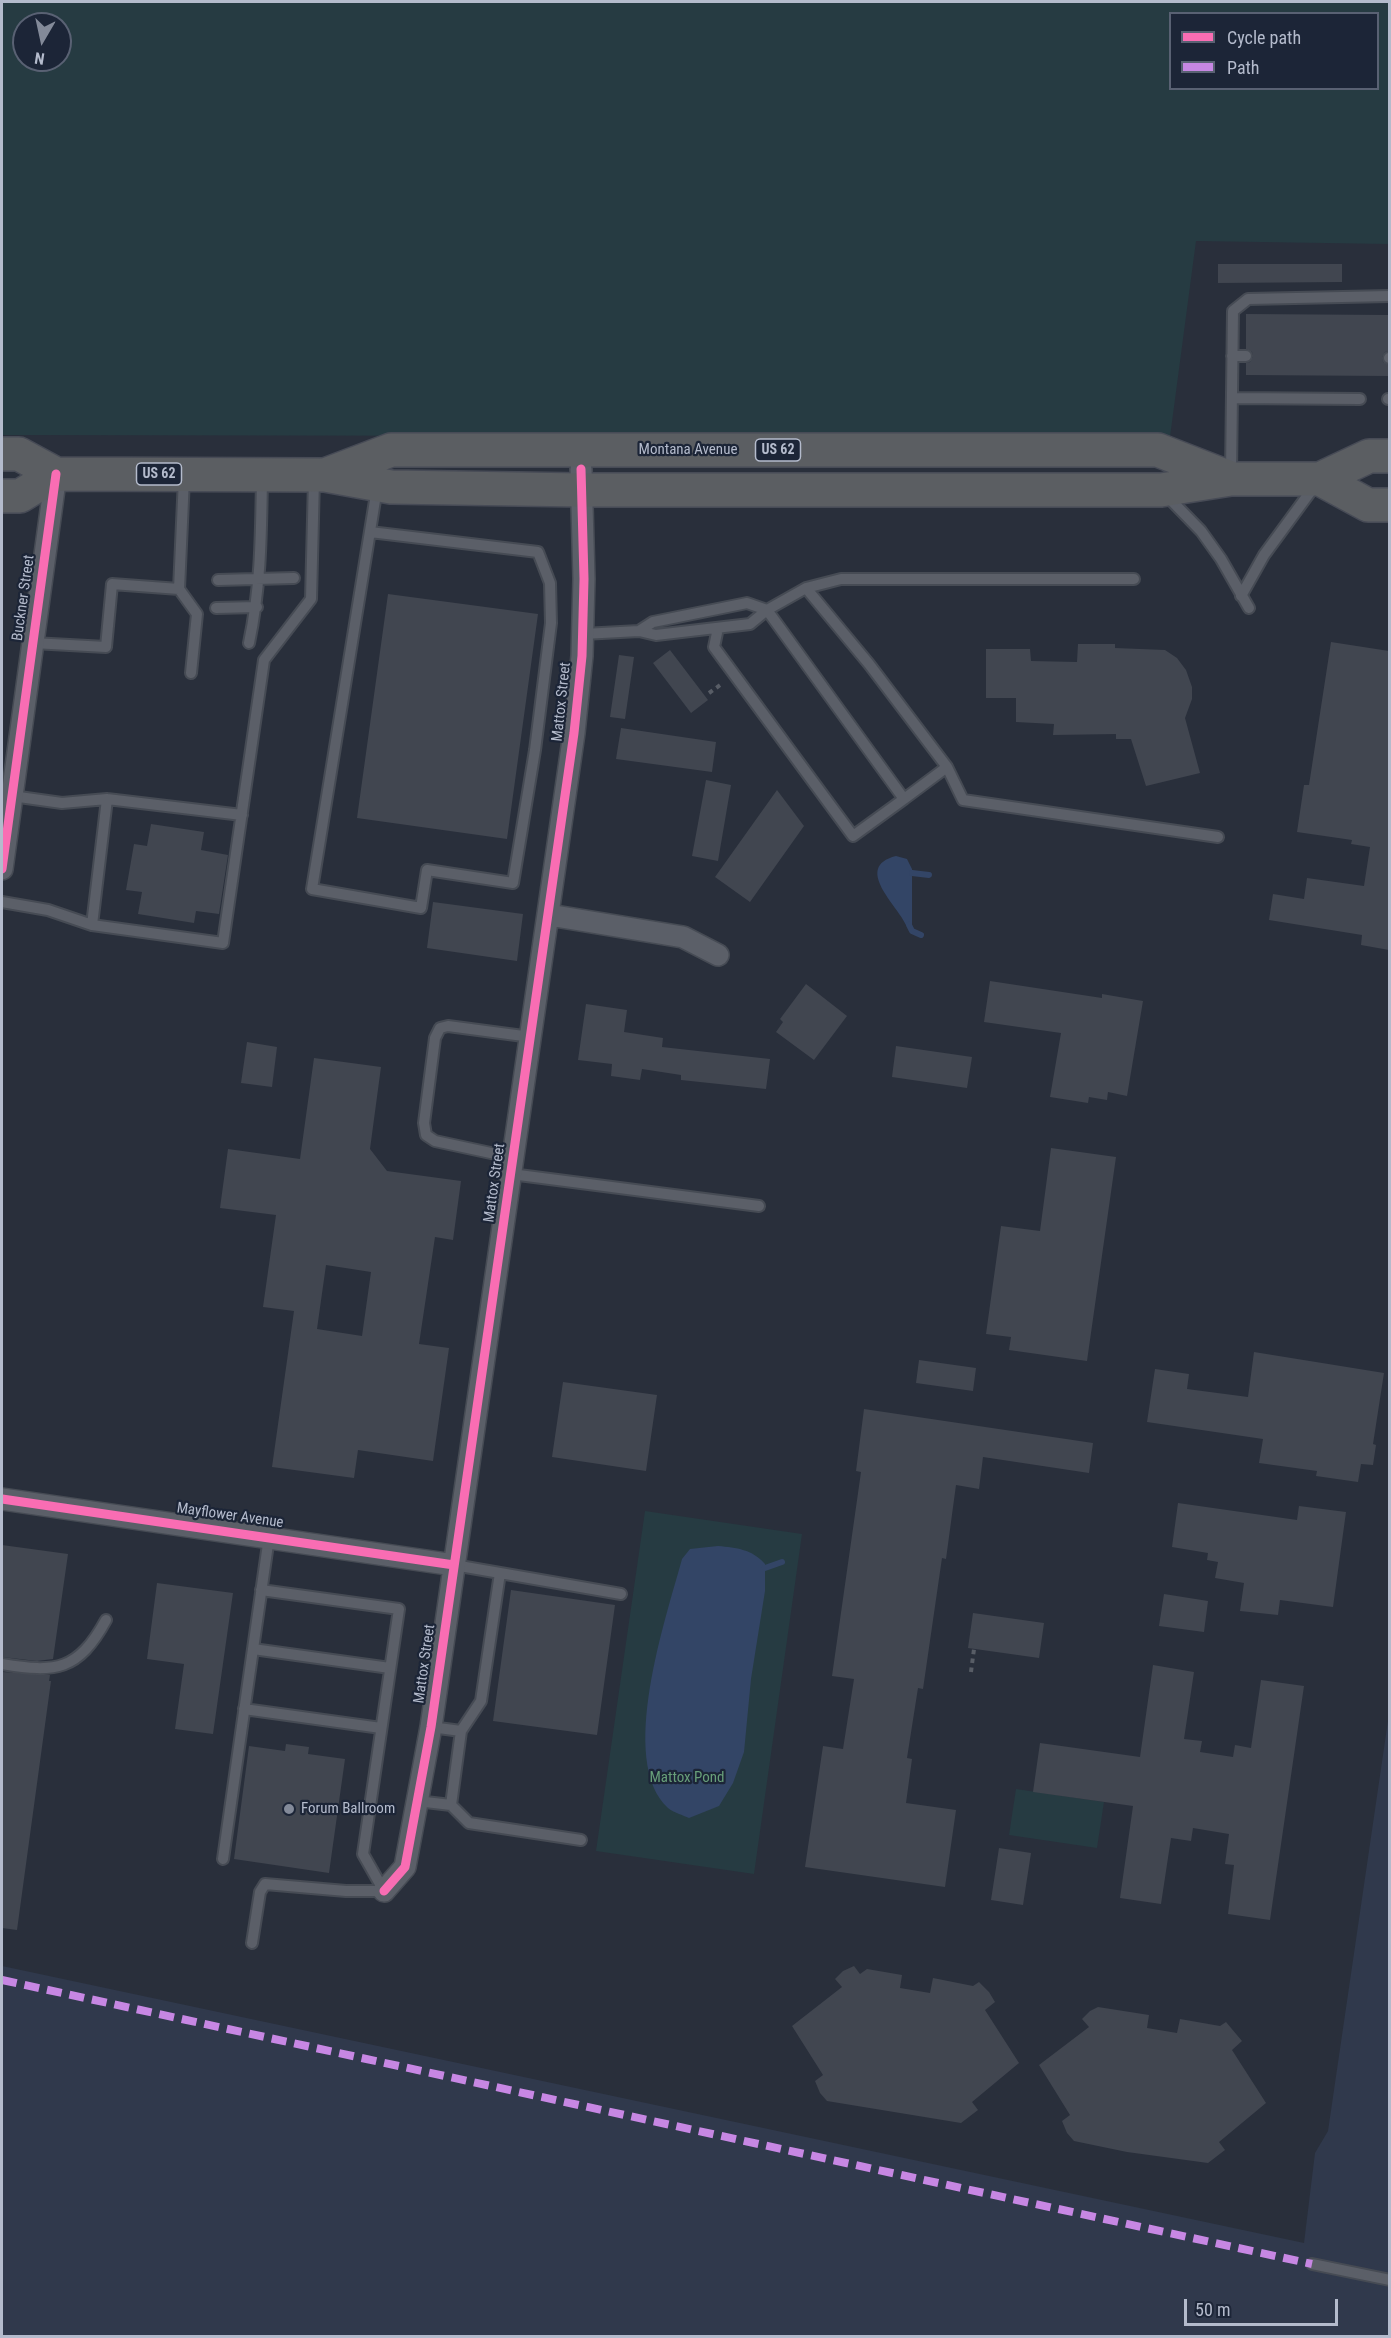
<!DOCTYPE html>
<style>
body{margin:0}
#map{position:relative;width:1391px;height:2338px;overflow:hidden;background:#292f3b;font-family:"Roboto Condensed",sans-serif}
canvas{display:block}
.frame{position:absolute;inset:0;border:3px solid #b4bbcc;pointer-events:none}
.legend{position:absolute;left:1169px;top:12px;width:210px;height:78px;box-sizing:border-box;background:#1c2537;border:2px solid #596173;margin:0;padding:8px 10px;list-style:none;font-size:18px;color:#b4bbcc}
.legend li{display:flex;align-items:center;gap:12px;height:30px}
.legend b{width:30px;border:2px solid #596173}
.north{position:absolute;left:12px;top:12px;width:60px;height:60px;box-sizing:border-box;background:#1c2537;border:2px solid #596173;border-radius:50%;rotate:189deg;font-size:16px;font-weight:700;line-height:24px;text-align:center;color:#b4bbcc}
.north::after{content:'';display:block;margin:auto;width:21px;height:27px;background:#838a99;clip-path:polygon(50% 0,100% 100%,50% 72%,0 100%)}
.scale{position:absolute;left:1184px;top:2299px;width:154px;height:27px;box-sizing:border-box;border:3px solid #b4bbcc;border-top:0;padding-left:8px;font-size:18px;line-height:21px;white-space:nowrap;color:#b4bbcc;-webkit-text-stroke:4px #1c2537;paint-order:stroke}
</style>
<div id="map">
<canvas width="1391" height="2338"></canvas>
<div class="frame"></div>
<ul class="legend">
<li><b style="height:8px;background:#f96db3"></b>Cycle path</li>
<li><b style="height:8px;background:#c787e3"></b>Path</li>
</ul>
<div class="north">N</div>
<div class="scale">50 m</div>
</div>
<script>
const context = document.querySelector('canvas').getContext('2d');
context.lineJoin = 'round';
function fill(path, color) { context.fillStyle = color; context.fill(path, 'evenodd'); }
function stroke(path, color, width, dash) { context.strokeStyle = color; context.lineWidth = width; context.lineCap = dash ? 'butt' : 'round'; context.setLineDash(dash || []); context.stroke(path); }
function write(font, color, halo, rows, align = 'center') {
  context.font = font + ' "Roboto Condensed",sans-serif'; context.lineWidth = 4.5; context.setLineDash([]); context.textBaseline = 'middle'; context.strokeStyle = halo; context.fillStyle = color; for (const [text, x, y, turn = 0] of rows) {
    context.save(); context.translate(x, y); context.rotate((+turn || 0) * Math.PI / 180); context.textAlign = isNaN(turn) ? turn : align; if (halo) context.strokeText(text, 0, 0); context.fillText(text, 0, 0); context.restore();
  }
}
fill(new Path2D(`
 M1389,1714V2336H2V1966L1304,2243L1315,2153L1328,2131Z`), '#30394c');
fill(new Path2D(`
 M2,2H1389V244L1196,241L1170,437L2,435ZM1170,14H1378V88H1170ZM24,24H60V60H24Z
 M645,1511L802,1534L754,1874L596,1851Z
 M1016,1789L1104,1802L1097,1848L1009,1835Z`), '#263b42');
fill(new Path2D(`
 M896,856L907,859L912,869V925H906C899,907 852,867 896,856Z
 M718,1546C737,1548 752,1549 765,1564V1591L751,1679L744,1752L733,1783L719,1806L689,1818C683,1815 674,1813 668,1808C617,1761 666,1618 682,1559L690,1549Z`), '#334566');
stroke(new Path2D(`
 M912,873L929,875
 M909,925L912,931L921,935
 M765,1568L782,1562`), '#334566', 6);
fill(new Path2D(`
 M1218,264H1342V282L1218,283Z
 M1246,314L1389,315V351L1385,352L1382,357L1383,362L1389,365L1388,376L1246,375V363L1250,362L1253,357L1252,352L1246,349Z
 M388,594L538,614L507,839L357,818Z
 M1331,642L1389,651V950L1361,945L1362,935L1269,920L1273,894L1304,899L1307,878L1364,886L1370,847L1351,844L1352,840L1297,832L1304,785H1309Z
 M1078,644H1115V648L1165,650L1177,658L1186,670L1192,687V699L1185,718L1200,773L1146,786L1131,739H1116V734L1053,735L1054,724L1016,722V698H986V649H1030L1031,661L1077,662Z
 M670,650L708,700L691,713L653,663Z
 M619,655L634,657L625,719L610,717Z
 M621,728L716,742L712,772L616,759Z
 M706,780L731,785L718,861L692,856Z
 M777,790L804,826L750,902L715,877Z
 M151,824L204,832L201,850L228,855L219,914L196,911L194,923L138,914L142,892L126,890L134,844L147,846Z
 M433,902L523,914L517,961L427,948Z
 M990,981L1102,998V994L1143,1001L1127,1096L1108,1092L1107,1100L1089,1097L1088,1103L1050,1097L1061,1033L984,1022Z
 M806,984L847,1016L814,1060L776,1032L783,1022L780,1019Z
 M586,1004L627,1010L624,1032L663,1038L662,1047L770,1059L766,1089L681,1080V1075L642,1069L640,1080L611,1076L612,1064L578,1060Z
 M247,1042L277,1047L272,1087L241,1083Z
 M896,1046L972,1057L967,1088L892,1077Z
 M314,1058L381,1067L370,1149L387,1171L461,1181L453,1240L435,1237L419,1344L449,1348L433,1461L358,1450L354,1478L272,1467L294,1311L263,1307L276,1215L220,1208L228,1149L300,1159ZM326,1265L371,1272L362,1336L317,1329Z
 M1051,1148L1116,1157L1087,1361L1009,1350L1011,1337L986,1334L1001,1226L1040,1231Z
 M1254,1352L1384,1373L1373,1444L1376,1445L1373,1465L1361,1464L1358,1482L1316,1476L1317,1471L1259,1463L1263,1439L1147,1422L1155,1369L1189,1374L1187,1389L1248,1397Z
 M919,1360L976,1368L973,1391L916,1383Z
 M563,1382L657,1395L646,1471L552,1457Z
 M864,1409L1093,1443L1089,1473L983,1457L979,1489L956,1485L946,1559L942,1558L923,1689L918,1688L907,1758L912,1759L906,1803L956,1810L945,1887L805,1867L823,1746L843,1749L854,1679L832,1676L861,1472L856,1471Z
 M1178,1503L1297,1520L1299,1506L1346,1512L1333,1607L1280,1600L1278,1615L1240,1611L1244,1583L1215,1578L1218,1562L1207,1560L1208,1553L1172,1547Z
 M2,1545L68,1554L53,1659L37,1661L2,1657Z
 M157,1583L233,1593L213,1734L175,1729L184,1664L147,1659Z
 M511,1590L615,1605L597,1735L493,1721Z
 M1164,1594L1208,1601L1204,1632L1159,1626Z
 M973,1613L1044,1623L1039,1658L968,1648Z
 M1153,1665L1194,1672L1184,1739L1202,1741L1200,1752L1233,1757L1235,1745L1251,1748L1261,1680L1304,1686L1270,1920L1228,1914L1234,1865L1225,1864L1229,1834L1193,1828L1191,1841L1171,1838L1161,1904L1120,1898L1133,1806L1033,1792L1040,1743L1140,1757Z
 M2,1672L50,1675L49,1681H51L17,1930L2,1928Z
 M286,1744L309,1747L308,1754L345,1759L329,1873L234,1859L249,1746L285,1751Z
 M999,1848L1031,1853L1023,1905L991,1900Z
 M854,1966L860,1974L867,1969L902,1975L900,1988L930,1993L933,1978L973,1986L979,1982L989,1992L995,2002L985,2010L1019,2063L972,2102L978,2110L961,2123L827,2101L820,2093L815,2081L823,2075L792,2026L842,1987L835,1979L843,1971Z
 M1098,2007L1149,2015L1147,2028L1177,2033L1180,2019L1220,2026L1226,2022L1242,2041L1232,2050L1266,2103L1219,2142L1225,2150L1208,2163L1127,2152L1074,2141L1067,2133L1062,2121L1070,2115L1039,2065L1089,2027L1082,2019L1090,2011Z`), '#414650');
const lane = new Path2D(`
 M1232,356H1246
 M1389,358H1390
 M1232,398L1360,399
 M1388,399H1390
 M1231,474L1233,311L1248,299L1390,296
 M1167,496L1201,531L1221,559L1249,608
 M370,532L538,552L550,583L551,623L535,750L513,883L427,870L421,908L312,889L377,488
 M218,580L294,578
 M806,588L869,664L947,767
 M179,589L197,614L191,673
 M1241,596L1264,555L1316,484
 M216,608L257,607
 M639,631L653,622L747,603L767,610L904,799L853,836L714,647L718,628
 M583,634L639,631L656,635L750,624L767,610L806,588L841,579H1134
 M33,643L106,647L112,584L179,589L184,478
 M249,643C261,586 261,535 262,477
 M12,796L62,803L107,799L242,815
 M904,799L947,767L963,800L1218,837
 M2,902L48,910L92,925L223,943L264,660L311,599L314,479
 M92,925L107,799
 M514,1158L435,1141L426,1135L424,1123L435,1038L440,1028L448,1026L531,1037
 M511,1174L759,1206
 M454,1565L621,1594
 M253,1649L390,1668
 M2,1664C56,1673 78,1671 106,1620
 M244,1709L381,1728
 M431,1727L461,1731L481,1701L500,1573
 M417,1801L451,1805L461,1731
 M451,1805L469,1823L581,1840
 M223,1859L269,1537
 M252,1943L260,1892L265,1884L346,1891H384L363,1854L399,1609L261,1590
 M1312,2264L1390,2280`);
const street = new Path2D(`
 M2,869L56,474
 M549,915L683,937L718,955
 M2,1499L454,1565
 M384,1891L405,1867L431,1727L574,733L582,656L584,579L581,469`);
const highway = new Path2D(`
 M2,454H19L56,474L325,475L391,487L581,490H1161L1231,479H1320L1369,456H1390
 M325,475L391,450H1158L1230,478
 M1320,479L1368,505H1390
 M2,496H20L56,474`);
stroke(lane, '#464b54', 14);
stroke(street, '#464b54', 24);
stroke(highway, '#474b56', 36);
stroke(new Path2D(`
 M709,693L723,683
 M971,1672L974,1649`), '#585d66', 4, [4.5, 4.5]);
stroke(lane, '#5b5f68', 10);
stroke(street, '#5b5f68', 21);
stroke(highway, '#5b5e62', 33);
stroke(new Path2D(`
 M2,1980L1312,2264`), '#c787e3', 8, [15, 8]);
stroke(new Path2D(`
 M2,869L56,474
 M2,1499L454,1565
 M384,1891L405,1867L431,1727L574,733L582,656L584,579L581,469`), '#f96db3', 9);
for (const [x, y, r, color] of [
 [289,1809,6,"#838a99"]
]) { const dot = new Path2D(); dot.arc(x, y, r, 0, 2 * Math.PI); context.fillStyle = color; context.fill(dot); stroke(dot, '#1c2537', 2); }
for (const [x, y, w] of [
 [778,450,45],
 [159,474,45]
]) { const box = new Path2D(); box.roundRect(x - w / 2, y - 11, w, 22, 4.5); context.fillStyle = '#1c2537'; context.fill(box); stroke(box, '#b4bbcc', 1.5); }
write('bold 14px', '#b4bbcc', null, [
 ["US 62",778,450],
 ["US 62",159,474]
]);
write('15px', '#b4bbcc', '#1c2537', [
 ["Montana Avenue",688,450],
 ["Buckner Street",24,598,-82],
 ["Mattox Street",562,702,-84],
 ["Mattox Street",495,1183,-82],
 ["Mayflower Avenue",230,1516,8],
 ["Mattox Street",425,1664,-82]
]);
write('15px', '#689f7a', '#1c2537', [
 ["Mattox Pond",687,1778]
]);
write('15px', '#b4bbcc', '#1c2537', [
 ["Forum Ballroom",301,1809]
], 'left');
</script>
